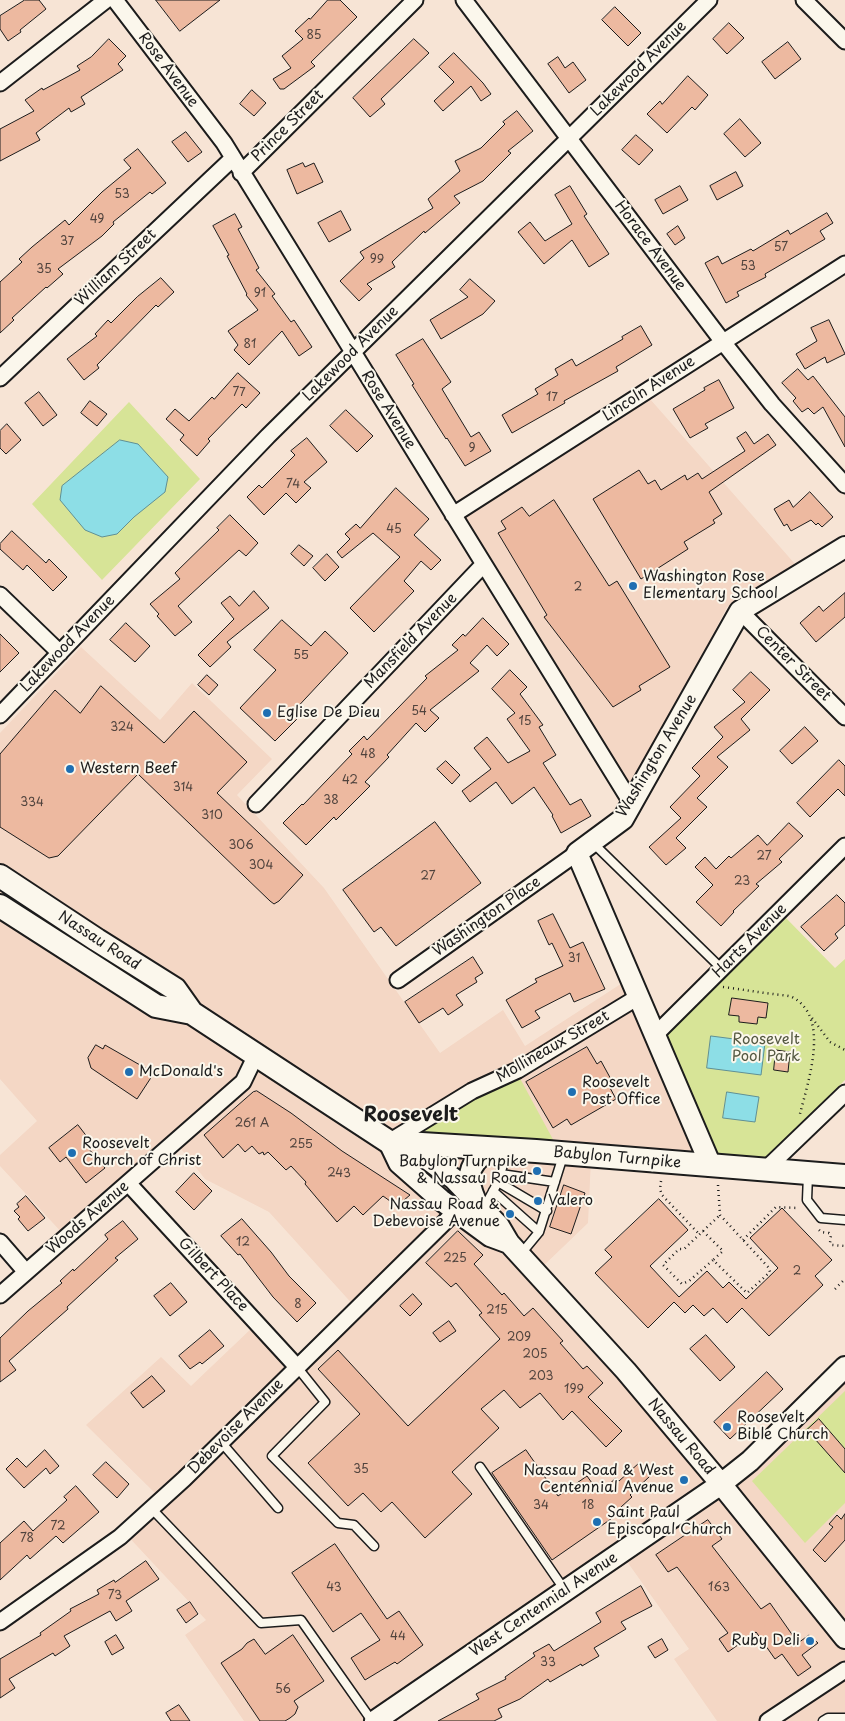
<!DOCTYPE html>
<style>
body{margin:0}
canvas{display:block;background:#f7e4d5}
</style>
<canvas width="845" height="1721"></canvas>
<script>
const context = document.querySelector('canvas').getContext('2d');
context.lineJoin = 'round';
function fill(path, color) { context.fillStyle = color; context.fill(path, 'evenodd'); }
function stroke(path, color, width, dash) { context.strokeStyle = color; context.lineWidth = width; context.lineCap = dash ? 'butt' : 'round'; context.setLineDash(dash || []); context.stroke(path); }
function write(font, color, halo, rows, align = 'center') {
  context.font = font + ' "Playpen Sans",sans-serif'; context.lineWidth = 4; context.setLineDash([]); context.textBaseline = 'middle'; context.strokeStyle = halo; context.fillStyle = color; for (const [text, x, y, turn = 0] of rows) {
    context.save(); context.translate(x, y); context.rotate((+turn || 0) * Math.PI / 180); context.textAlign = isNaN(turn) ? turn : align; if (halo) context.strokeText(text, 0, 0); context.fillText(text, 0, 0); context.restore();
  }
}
fill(new Path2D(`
 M650,399L795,564L727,607L630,794L463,516Z
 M81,647L160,720L192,683L272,759L237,795L324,888L440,1053L503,1010L525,1046L630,978L714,1156L591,1159L588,1223L537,1272L722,1483L845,1369V1721H717L674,1659L689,1649L621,1553L372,1721H244L185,1635L206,1620L124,1532L159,1497L86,1425L161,1357L191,1386L254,1326L294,1366L356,1308L269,1212L205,1179L174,1140L65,1236L0,1166V1155L37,1121L0,1079V733Z`), '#f4d7c5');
fill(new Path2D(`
 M129,402L200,479L102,580L32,504Z
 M786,918L835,968L845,959V1080L762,1162L715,1156L665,1037Z
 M516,1071L556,1145L427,1139L425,1126Z
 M845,1391V1503L805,1543L752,1481Z`), '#d7e497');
const water = new Path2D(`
 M120,440L138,444L168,477L165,492L134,517L117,534L102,537L85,530L60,500L62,486Z
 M711,1036L765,1043L761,1075L707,1068Z
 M727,1092L759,1097L755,1122L723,1118Z`);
fill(water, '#8ddee6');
stroke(water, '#609095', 1);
const building = new Path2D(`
 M25,0H39L46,9L20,30L21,32L8,41L0,29V16Z
 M156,0H220L180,31Z
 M328,0H340L357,17L311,62L315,66L284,89H280L273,79L291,68L282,56L303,39L295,31L309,18L310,19Z
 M615,7L641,33L628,46L602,20Z
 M729,23L744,38L727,54L713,39Z
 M109,39L126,56L118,64L123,70L81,97L85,104L71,112L69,108L36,133L40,140L0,161V129L34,111L25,100L42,88L43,90L80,70L77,66L91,57Z
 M414,39L429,53L381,99L385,104L370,117L353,98Z
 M788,42L801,59L775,79L762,62Z
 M454,53L483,83L491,94L481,101L471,86L443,111L434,101L454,82L439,67Z
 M558,57L565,68L573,62L586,80L569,93L548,64Z
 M688,76L708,95L695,110L692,107L667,133L647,114L660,101L662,104Z
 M252,90L266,103L254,116L240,104Z
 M517,111L533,131L508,151L511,153L483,181L454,196L460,203L425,233L424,231L392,262L395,267L367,284L372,289L359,301L340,281L364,258L360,252L433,208L428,199L460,171L455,161L481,148L505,124L503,122Z
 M740,119L761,143L745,157L724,134Z
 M186,132L202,152L188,162L172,142Z
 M636,135L653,150L639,165L622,150Z
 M138,149L166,183L152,194L150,192L113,222L114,224L102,236L58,269L63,274L47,288L46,287L12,318L14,320L0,333V282L22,262L19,259L32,247L65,220L69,225L102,192L131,168L124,160Z
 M303,163L305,167L314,163L323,182L297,194L287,170Z
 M736,172L743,186L717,200L710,186Z
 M570,186L587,214L584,216L609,254L589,267L572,240L544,264L518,232L530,222L545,241L572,224L555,195Z
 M680,186L688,200L663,214L655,200Z
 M341,211L351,230L329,242L318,223Z
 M827,213L833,223L820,231L825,239L765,274L766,277L737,292L739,296L726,303L705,263L718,256L722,264L751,249L753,251L788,230L790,234Z
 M235,214L242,227L238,229L259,268L256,270L275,294L272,296L291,322L294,320L312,347L299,356L282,331L249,365L234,350L238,345L228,331L258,310L246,295L247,294L227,256L229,255L213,226Z
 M678,226L685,238L675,245L667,234Z
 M161,278L174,292L158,307L156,305L97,365L99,368L84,380L67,359L97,336L95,334L108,320L111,323L137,297Z
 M470,279L495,301L483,314L441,339L430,320L468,297L460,290Z
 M829,320L845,354L827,363L825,357L805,369L796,354L817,341L811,328Z
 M641,326L652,345L616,367L618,371L564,401L565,403L512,433L502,415L538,394L535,389L558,375L555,369L572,359L576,366L623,339L622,337Z
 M423,339L451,382L442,389L471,437L479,432L491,451L465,466L447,438L446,439L412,385L414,384L396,355Z
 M798,369L808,380L813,376L845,417V447L823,407L814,414L808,408L802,412L793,401L796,398L782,383Z
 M238,373L260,393L246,408L242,404L208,439L210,441L197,456L180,440L184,435L166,419L175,409L189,421L212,397L214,399Z
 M719,380L734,408L705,424L708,428L690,438L673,409L705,390L704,388Z
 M39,392L57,415L43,426L25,403Z
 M90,401L107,414L97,426L81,413Z
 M346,410L373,436L357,452L330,426Z
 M7,424L21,440L6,454L0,448V431Z
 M746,432L754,444L768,434L776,445L709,492L722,514L713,520L715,523L684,542L688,549L641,579L593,499L639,470L648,484L655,480L661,490L685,475L687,480L698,473L702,479L745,451L737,438Z
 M307,438L327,462L304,482L311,488L296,503L286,493L264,515L247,497L259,485L262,488L295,455L291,451Z
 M396,488L429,519L414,535L441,560L431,570L421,561L404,581L414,591L374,632L350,608L400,557L373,533L342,558L337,552L350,539L345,534L356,524L360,528Z
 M810,492L833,517L822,527L818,523L816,525L811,520L791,531L787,524L784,526L774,509L789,500L793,507Z
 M554,500L609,586L617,581L670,667L639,686L641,690L613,707L544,617L547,615L498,533L506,529L501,521L522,507L529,516Z
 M230,515L258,543L246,556L239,550L178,606L192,622L175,636L157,616L159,614L150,604L180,579L175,573L219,530L217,528Z
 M12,531L46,563L49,559L67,577L53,591L27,565L23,570L0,549V544Z
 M299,545L313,556L304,566L291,554Z
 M327,554L339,567L325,581L313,568Z
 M254,591L269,608L227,642L231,647L210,667L198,655L234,619L221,603L230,596L239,606Z
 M845,593V617L816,642L800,623L819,606L823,611Z
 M483,618L509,644L497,656L487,645L470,663L479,671L430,710L439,718L425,732L416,723L387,755L389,757L365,782L370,786L336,820L334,817L306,845L283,823L302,804L303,805L352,754L349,751L364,736L367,740L427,678L425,676L458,650L452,645L463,634L465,636Z
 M282,620L311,646L325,631L348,653L291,714L297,719L275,741L240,708L276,670L254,650Z
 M126,623L150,646L135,662L110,640Z
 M0,634L19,653L0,672Z
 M510,670L527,687L520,694L543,725L539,727L556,755L543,763L570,805L581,799L591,816L561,833L552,816L553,815L534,787L512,804L496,782L470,802L462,791L491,769L474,748L487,737L508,763L530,751L507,719L515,713L492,689Z
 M751,672L770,690L741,719L750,730L717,757L728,767L697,798L707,807L676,838L686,848L666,865L649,847L681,818L670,807L700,776L692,768L723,737L714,727L745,702L733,690Z
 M207,675L218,685L209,695L198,685Z
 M101,686L164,743L194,711L247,762L217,793L303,875L279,901L274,904L270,901L138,774L58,856L49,858L0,827V754L55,690L80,713Z
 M805,727L818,741L792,764L780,751Z
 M839,760L845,766V796L838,789L810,817L797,803Z
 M446,761L460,775L452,784L437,769Z
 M435,822L481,883L396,946L381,927L374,932L343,890Z
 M789,823L803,836L779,859L782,862L756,884L759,886L733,911L734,912L721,926L696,902L713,885L695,867L705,857L716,869L729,856L731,858L758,835L767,845Z
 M837,895L845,903V925L835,934L838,938L824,951L801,927Z
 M553,914L570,948L583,942L605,989L574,1002L570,993L535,1011L540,1018L522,1028L506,1000L537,982L535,979L563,966L552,943L549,945L538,921Z
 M473,957L483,973L475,978L477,982L456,995L463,1005L448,1015L443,1008L419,1023L405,1002Z
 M732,998L768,1003L766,1018L758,1017L757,1024L739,1022V1016L729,1015Z
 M96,1045L103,1049L105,1045L154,1073L137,1099L91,1068L88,1058Z
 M587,1047L597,1064L601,1061L613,1083L609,1086L616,1099L571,1125L567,1119L553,1128L526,1082Z
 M776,1050L790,1052L788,1072L774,1070Z
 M257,1091L291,1113L342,1151L410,1195L397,1206L383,1196L363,1215L354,1206L337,1222L305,1184L306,1182L291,1166L286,1170L268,1152L264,1155L263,1152L259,1154L252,1146L245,1152L238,1144L223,1158L204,1135L253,1092Z
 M78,1125L88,1138L83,1142L105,1168L86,1183L66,1157L60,1162L49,1148Z
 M194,1173L212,1191L194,1210L176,1192Z
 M564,1185L585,1193L571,1234L550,1227Z
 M26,1196L45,1218L28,1231L18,1219L20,1217L14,1211L19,1207L17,1204Z
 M659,1199L688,1230L650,1266L679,1297L707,1271L723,1288L729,1282L746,1299L778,1268L750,1238L782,1208L832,1260L815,1276L823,1285L769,1336L742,1308L727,1323L713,1308L704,1316L693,1305L685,1313L674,1302L648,1328L595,1273L612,1257L605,1250Z
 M242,1219L271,1252L289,1276L316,1303L297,1322L273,1297L240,1254L238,1255L221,1236Z
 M123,1221L138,1239L115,1258L118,1260L67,1307L68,1309L9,1361L16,1370L0,1382V1338L28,1311L62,1283L60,1281L73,1269L74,1271L108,1239L105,1235Z
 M458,1231L483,1255L474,1264L502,1295L504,1293L524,1316L533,1308L563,1341L560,1343L583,1369L587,1366L603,1383L588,1397L622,1431L606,1447L572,1411L563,1420L540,1393L520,1408L504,1390L481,1409L499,1428L452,1472L472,1494L425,1538L392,1502L381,1512L363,1493L348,1506L308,1463L360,1414L318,1369L338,1350L408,1426L500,1339L479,1315L482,1313L456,1283L451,1287L426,1263Z
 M171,1283L187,1302L170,1316L154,1296Z
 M413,1294L422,1304L410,1316L400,1306Z
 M449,1321L456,1331L440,1342L433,1333Z
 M210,1330L224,1346L202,1364L200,1362L190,1369L179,1356Z
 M706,1335L735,1367L720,1381L690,1349Z
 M767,1372L783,1389L730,1439L714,1422Z
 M152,1376L165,1391L143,1408L131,1393Z
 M819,1419L845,1449V1473L807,1430Z
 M45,1450L59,1466L50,1474L46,1468L24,1488L6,1469L17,1458L26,1467Z
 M526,1450L558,1496L587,1476L599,1493L616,1478L619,1481L639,1463L650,1476L630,1495L632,1497L610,1517L611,1519L552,1560L492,1473Z
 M106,1462L129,1484L117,1498L93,1475Z
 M76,1486L99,1512L63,1543L56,1536L30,1559L27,1555L0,1580V1543L24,1521L33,1531L67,1500L64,1497Z
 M845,1514V1540L825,1562L813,1550L833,1527L829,1524L837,1515L841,1519Z
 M708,1520L722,1539L712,1546L761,1609L770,1603L798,1643L809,1635L818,1643L802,1655L811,1667L798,1676L782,1654L775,1659L756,1632L728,1652L719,1639L728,1633L677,1567L668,1572L656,1555Z
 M335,1544L387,1619L399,1611L423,1645L397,1664L395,1662L365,1680L351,1658L380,1640L361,1613L333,1632L292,1573Z
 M146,1561L159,1579L126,1601L132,1611L116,1621L110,1611L64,1636L70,1646L55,1656L53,1653L9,1679L15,1688L0,1698V1659L41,1635L40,1633L71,1611L70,1609L99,1594L97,1590L114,1580L115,1582Z
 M641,1586L652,1606L621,1622L626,1629L594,1648L599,1656L582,1666L581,1664L550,1682L548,1679L520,1699L498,1709L502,1717L494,1721H438L479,1699L476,1694L506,1679L505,1677L535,1656L533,1653L549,1644L554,1651L601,1622L596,1613Z
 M190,1602L198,1614L186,1623L177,1610Z
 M116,1635L124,1648L112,1655L105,1642Z
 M293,1635L324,1681L294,1701L298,1707L295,1714L290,1718L285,1721H260L221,1663L242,1649L247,1643L254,1639L265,1654Z
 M662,1639L668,1650L655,1658L648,1647Z
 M179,1705L190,1721H171L166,1713Z`);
fill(building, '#edb9a0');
stroke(building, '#1c1c1c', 1);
const lane = new Path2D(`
 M593,843L722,969
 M501,1174L555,1182
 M808,1175L807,1200L821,1218L845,1220
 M498,1182L547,1211
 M493,1191L539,1232L520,1255
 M484,1208L498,1182L507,1151
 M539,1232L563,1156
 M297,1367L325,1402L272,1456L338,1523L354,1525L374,1546
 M221,1442L278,1508
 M480,1467L564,1589
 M151,1508L261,1623L301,1620L372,1721
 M823,1721L828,1718H845`);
const street = new Path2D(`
 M115,0L224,143L632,804
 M464,0L723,342L772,404L845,485
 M804,0L845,41
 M0,83L106,0
 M241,173L415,0
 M0,378L232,159
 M453,515L845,264
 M0,595L60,653
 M740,611L845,717
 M0,715L268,436L709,0
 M256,804L483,565
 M398,980L577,853
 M655,1035L845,846
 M389,1142L472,1091L518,1070L638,997
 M765,1170L845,1093
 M128,1183L297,1367
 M0,1242L26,1272
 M0,1295L243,1082L256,1055
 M0,1622L120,1537L184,1479L456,1211
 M768,1721L845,1670`);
const secondary = new Path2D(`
 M389,1142L399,1163L441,1200L490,1236L509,1243
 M398,1145L418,1152L454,1179L499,1226L509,1243L626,1371L721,1484L845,1638
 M711,1166L577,853L623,819L740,611L845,547
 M475,1199C464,1174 470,1160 495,1148
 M375,1721L721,1484L750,1461L845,1367`);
const primary = new Path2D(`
 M0,876L97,940L175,989L192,1013L389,1142L536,1151L845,1176
 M0,906L156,1006L192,1013`);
stroke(lane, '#1c1c1c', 11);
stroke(street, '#1c1c1c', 19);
stroke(secondary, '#1c1c1c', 24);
stroke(primary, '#1c1c1c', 26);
stroke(new Path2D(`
 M723,987C740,989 756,992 773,994C779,995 786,995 792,997C831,1017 808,1081 800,1114
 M812,1018L830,1042L845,1050
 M661,1181L660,1189L662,1195L699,1234
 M718,1185L720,1215L769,1268L770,1272L747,1293L713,1260L689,1281L682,1284L663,1265L679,1249H684L720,1215
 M819,1230L821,1232L829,1233L831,1235L830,1243L832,1245L845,1246
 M703,1231L723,1251L713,1260
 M743,1240L776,1207L798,1208
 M835,1289L845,1279`), '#1c1c1c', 2.5, [1, 4]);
stroke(lane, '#fbf7ec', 8);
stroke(street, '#fbf7ec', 15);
stroke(secondary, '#fbf7ec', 20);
stroke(primary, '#fbf7ec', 22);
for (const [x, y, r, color] of [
 [633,586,5,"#1f6fb2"],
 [267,713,5,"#1f6fb2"],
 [70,769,5,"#1f6fb2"],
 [129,1072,5,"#1f6fb2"],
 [572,1092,5,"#1f6fb2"],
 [72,1153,5,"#1f6fb2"],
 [537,1171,5,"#1f6fb2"],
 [538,1201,5,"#1f6fb2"],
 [510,1214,5,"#1f6fb2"],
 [727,1427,5,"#1f6fb2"],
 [684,1480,5,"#1f6fb2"],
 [597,1522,5,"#1f6fb2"],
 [810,1641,5,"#1f6fb2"]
]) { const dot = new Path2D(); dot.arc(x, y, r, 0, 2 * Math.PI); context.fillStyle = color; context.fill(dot); stroke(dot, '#fbf7ec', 2); }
write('12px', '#50433d', null, [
 ["85",314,36],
 ["53",122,195],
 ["49",97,220],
 ["37",67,242],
 ["57",781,248],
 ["99",377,260],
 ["53",748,267],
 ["35",44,270],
 ["91",260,294],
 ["81",250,345],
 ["77",239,393],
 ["17",552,398],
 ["9",472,449],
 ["74",293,485],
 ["45",394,530],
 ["2",578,588],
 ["55",301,656],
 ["54",419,712],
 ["15",525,722],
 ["324",122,728],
 ["48",368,755],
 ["42",350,781],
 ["314",183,788],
 ["38",331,801],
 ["334",32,803],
 ["310",212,816],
 ["306",241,846],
 ["27",764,857],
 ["304",261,866],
 ["27",428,877],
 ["23",742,882],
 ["31",574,959],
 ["261 A",252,1124],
 ["255",301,1145],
 ["243",339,1174],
 ["12",243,1243],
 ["225",455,1259],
 ["2",797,1272],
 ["8",298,1305],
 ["215",497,1311],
 ["209",519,1338],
 ["205",535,1355],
 ["203",541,1377],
 ["199",574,1390],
 ["35",361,1470],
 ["34",541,1506],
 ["18",588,1506],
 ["72",58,1527],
 ["78",27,1539],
 ["43",334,1588],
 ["163",719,1588],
 ["73",115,1596],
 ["44",398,1637],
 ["33",548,1663],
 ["56",283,1690]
]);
write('15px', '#1c1c1c', '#fbf7ec', [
 ["Lakewood Avenue",639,69,-45],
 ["Rose Avenue",168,70,53],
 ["Prince Street",288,126,-45],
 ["Horace Avenue",650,246,53],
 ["William Street",116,268,-43],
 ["Lakewood Avenue",351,354,-45],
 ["Lincoln Avenue",649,389,-33],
 ["Rose Avenue",388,410,58],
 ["Mansfield Avenue",411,641,-46],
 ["Lakewood Avenue",68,644,-46],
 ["Center Street",793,664,45],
 ["Washington Avenue",657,756,-59],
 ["Washington Place",487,917,-35],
 ["Nassau Road",99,941,33],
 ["Harts Avenue",750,941,-45],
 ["Mollineaux Street",553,1047,-30],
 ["Babylon Turnpike",617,1158,5],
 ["Woods Avenue",88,1218,-41],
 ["Gilbert Place",213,1275,47],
 ["Debevoise Avenue",236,1427,-45],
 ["Nassau Road",681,1437,50],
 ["West Centennial Avenue",544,1605,-34]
]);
write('15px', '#1c1c1c', '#fbf7ec', [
 ["Washington Rose",643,577],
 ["Elementary School",643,594],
 ["Eglise De Dieu",277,713],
 ["Western Beef",80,769],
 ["McDonald's",139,1072],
 ["Roosevelt",582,1083],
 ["Post Office",582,1100],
 ["Roosevelt",82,1144],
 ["Church of Christ",82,1161],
 ["Babylon Turnpike",527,1162,"right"],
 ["& Nassau Road",527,1179,"right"],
 ["Valero",548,1201],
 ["Nassau Road &",500,1205,"right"],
 ["Debevoise Avenue",500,1222,"right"],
 ["Roosevelt",737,1418],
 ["Bible Church",737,1435],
 ["Nassau Road & West",674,1471,"right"],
 ["Centennial Avenue",674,1488,"right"],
 ["Saint Paul",607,1513],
 ["Episcopal Church",607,1530],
 ["Ruby Deli",800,1641,"right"]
], 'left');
write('15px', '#545841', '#fbf7ec', [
 ["Roosevelt",766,1040],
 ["Pool Park",766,1057]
]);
write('bold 20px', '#1c1c1c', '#fbf7ec', [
 ["Roosevelt",411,1115]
]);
</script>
